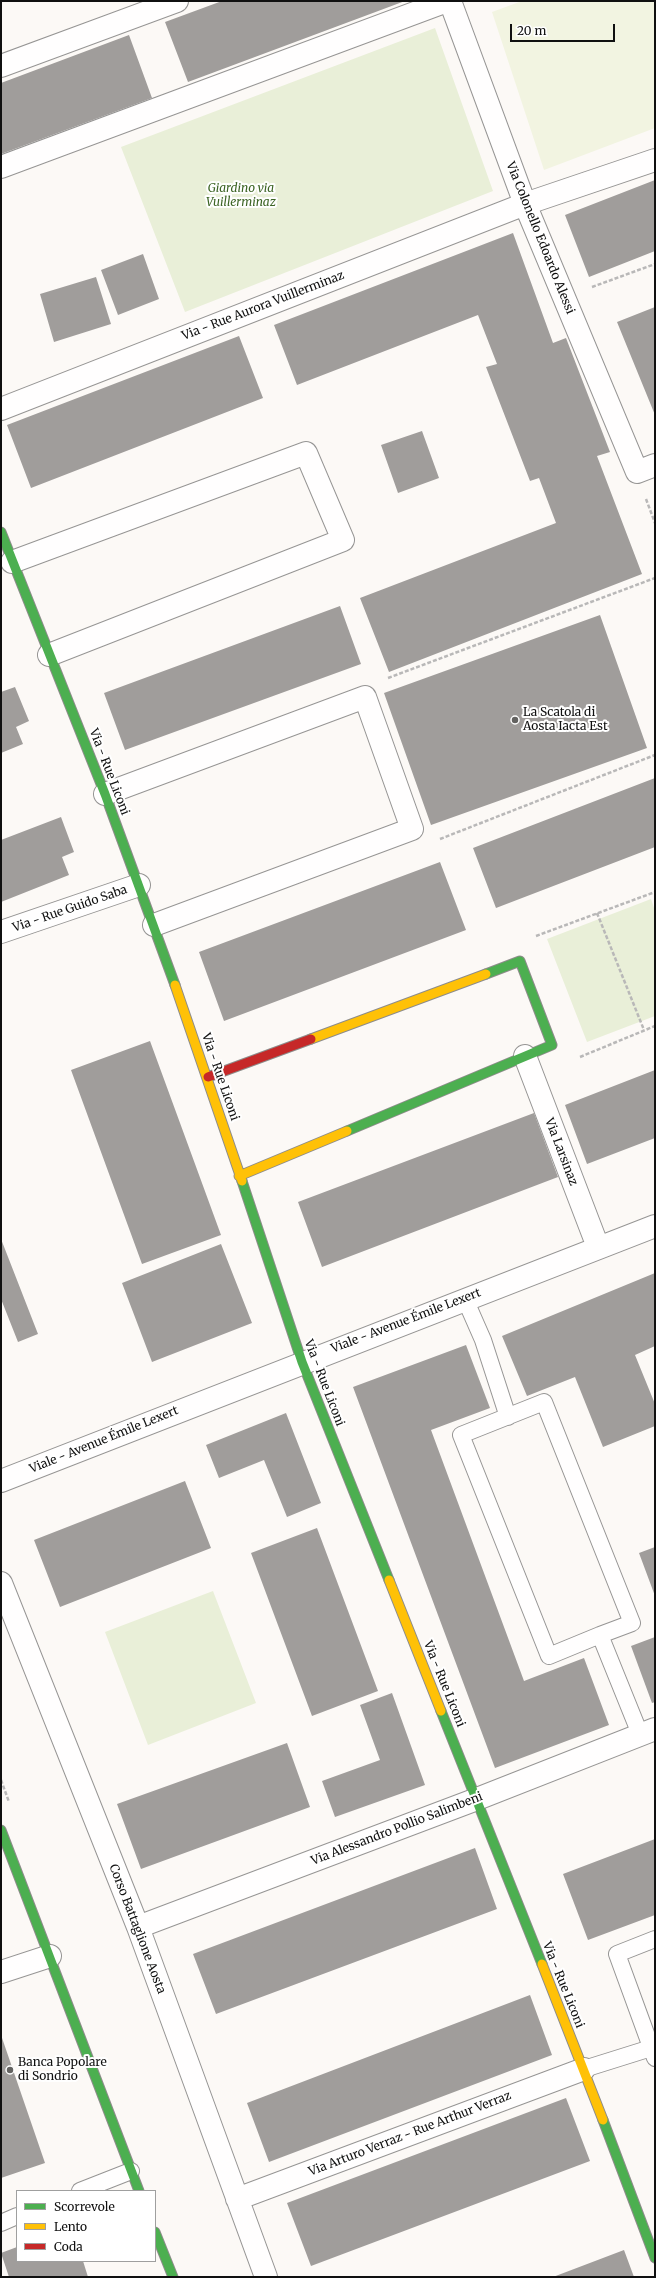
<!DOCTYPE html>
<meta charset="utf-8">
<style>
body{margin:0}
#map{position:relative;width:656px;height:2278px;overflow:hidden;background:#fcf9f6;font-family:Merriweather,serif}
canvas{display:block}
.frame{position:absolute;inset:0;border:2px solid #101010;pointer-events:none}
.legend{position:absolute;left:16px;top:2190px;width:140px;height:72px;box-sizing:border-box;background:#fff;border:1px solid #9f9f9f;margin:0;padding:5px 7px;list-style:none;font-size:12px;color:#101010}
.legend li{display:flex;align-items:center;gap:8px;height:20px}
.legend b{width:20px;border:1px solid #9f9f9f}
.scale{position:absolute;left:510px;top:24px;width:105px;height:18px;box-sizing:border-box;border:2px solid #101010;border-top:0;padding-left:5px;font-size:12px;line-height:14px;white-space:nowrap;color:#101010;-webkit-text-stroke:3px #fff;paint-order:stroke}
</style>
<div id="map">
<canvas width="656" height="2278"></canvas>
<div class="frame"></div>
<ul class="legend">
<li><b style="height:5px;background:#4caf50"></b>Scorrevole</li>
<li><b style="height:5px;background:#ffc107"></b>Lento</li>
<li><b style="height:5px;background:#c62828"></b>Coda</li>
</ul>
<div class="scale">20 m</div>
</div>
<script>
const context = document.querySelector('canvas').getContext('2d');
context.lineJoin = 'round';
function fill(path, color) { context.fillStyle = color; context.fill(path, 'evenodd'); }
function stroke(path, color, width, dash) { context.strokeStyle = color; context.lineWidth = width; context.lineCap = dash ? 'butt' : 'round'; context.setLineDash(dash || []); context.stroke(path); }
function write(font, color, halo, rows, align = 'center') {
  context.font = font + ' Merriweather,serif'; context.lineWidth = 4; context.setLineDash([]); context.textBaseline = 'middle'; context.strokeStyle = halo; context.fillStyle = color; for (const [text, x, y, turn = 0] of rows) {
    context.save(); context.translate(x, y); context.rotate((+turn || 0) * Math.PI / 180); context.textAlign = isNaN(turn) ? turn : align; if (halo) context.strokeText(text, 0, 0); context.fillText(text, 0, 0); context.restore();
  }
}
fill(new Path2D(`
 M435,28L493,191L185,312L121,147Z
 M651,899L655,911V1016L587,1042L547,939Z
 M213,1591L256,1703L148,1745L105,1632Z`), '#e9efd8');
fill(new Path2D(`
 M522,1H655V128L544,170L492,12Z`), '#f2f4e1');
fill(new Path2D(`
 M222,1H405L188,82L165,22Z
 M129,35L152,98L1,154V83Z
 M655,180V251L589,277L565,215Z
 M513,233L553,343L566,338L610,452L597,456L642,574L389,672L360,598L556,523L539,478L530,481L486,367L497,364L478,315L297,385L274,325Z
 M143,254L159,299L118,315L101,270Z
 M96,277L111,324L54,342L40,294Z
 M655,307V415L617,322Z
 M239,336L263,398L31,488L7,425Z
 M422,431L439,478L398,493L381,445Z
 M340,606L361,664L125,750L104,693Z
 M600,615L647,748L431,825L384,693Z
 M15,687L29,721L16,727L23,744L1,753V692Z
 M655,778V847L496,908L473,848Z
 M61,817L74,852L62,857L69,875L1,902V840Z
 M440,862L466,930L224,1021L199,952Z
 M150,1041L221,1235L142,1264L71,1070Z
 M655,1070V1138L587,1164L565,1105Z
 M534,1113L558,1177L322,1267L298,1202Z
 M1,1239L38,1334L18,1342L1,1299Z
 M221,1244L252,1323L152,1362L122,1283Z
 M655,1273V1346L635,1355L655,1404V1426L603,1447L575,1377L527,1396L502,1336Z
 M466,1345L490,1408L431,1430L524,1681L584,1658L609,1725L495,1768L353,1387Z
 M286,1413L321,1503L287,1517L264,1460L219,1478L206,1445Z
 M185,1481L211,1548L60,1607L34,1540Z
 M317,1528L378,1691L312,1716L251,1553Z
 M655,1547V1596L639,1553Z
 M655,1637V1702L652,1703L631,1646Z
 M392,1693L425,1785L335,1817L322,1781L380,1760L360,1705Z
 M287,1743L310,1807L141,1869L117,1804Z
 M655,1839V1915L588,1940L563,1874Z
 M475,1848L497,1909L216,2014L193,1954Z
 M530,1995L552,2055L269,2162L247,2103Z
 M1,2035L45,2163L1,2178Z
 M566,2098L590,2161L311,2266L287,2203Z
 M17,2247V2261H83L88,2277H9L1,2253Z
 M624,2250L634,2277H553Z`), '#a09d9b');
const lane = new Path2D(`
 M465,1299L483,1340L508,1417
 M600,1635L549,1656L461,1435L544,1402L632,1623L600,1635L640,1734
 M655,1939L617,1954L655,2058
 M584,2069L651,2048
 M80,2191L131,2171
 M1,2223L17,2216`);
const street = new Path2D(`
 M450,1L525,204L637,472L655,465
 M1,66L177,1
 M1,167L447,1
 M1,409L525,204L655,160
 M12,562L306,453L343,540L49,655
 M105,794L365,697L412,829L154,925
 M1,932L139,885
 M525,1056L598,1247
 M1,1481L655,1226
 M1,1583L138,1927L266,2277
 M138,1927L477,1799L655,1729
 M1,1972L50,1956
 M237,2199L584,2069`);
const fast = new Path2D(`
 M1,532L105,794L175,985
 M347,1131L552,1045L520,961L486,974
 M242,1181L302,1362L389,1580
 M441,1711L542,1964
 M1,1830L139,2191
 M603,2120L655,2258
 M155,2232L173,2277`);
const slow = new Path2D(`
 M175,985L242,1181
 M311,1039L486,974
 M239,1176L347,1131
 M389,1580L441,1711
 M542,1964L603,2120`);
const jam = new Path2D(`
 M208,1077L311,1039`);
stroke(lane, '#969594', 18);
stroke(street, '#969594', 24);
stroke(fast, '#8d8c8a', 11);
stroke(slow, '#8d8c8a', 11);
stroke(jam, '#8d8c8a', 11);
stroke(new Path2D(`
 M592,287L655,264
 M646,499L655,523
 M388,678L655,578
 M440,839L655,755
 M597,913L644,1030
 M536,936L655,892
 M580,1057L655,1026
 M1,1780L9,1802`), '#b9b8b8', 2.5, [4, 2]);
stroke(lane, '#fffefe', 16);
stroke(street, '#fffefe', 22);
stroke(fast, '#4caf50', 9);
stroke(slow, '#ffc107', 9);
stroke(jam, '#c62828', 9);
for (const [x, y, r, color] of [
 [515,720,4,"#636260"],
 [10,2070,4,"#636260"]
]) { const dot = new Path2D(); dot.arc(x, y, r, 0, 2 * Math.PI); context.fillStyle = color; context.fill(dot); stroke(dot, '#fff', 1.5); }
write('italic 12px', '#3c6424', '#fff', [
 ["Giardino via",241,189],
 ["Vuillerminaz",241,203]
]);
write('12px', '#101010', '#fff', [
 ["Via Colonello Edoardo Alessi",540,238,68],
 ["Via - Rue Aurora Vuillerminaz",263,306,-21],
 ["Via - Rue Liconi",109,772,69],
 ["Via - Rue Guido Saba",70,909,-19],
 ["Via - Rue Liconi",220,1077,71],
 ["Via Larsinaz",561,1152,69],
 ["Viale - Avenue Émile Lexert",406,1321,-21],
 ["Via - Rue Liconi",324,1383,69],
 ["Viale - Avenue Émile Lexert",104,1440,-22],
 ["Via - Rue Liconi",444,1684,68],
 ["Via Alessandro Pollio Salimbeni",397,1829,-21],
 ["Corso Battaglione Aosta",137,1929,69],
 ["Via - Rue Liconi",563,1985,68],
 ["Via Arturo Verraz - Rue Arthur Verraz",410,2134,-21]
]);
write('12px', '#101010', '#fff', [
 ["La Scatola di",523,713],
 ["Aosta Iacta Est",523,727],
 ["Banca Popolare",18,2063],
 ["di Sondrio",18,2077]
], 'left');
</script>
